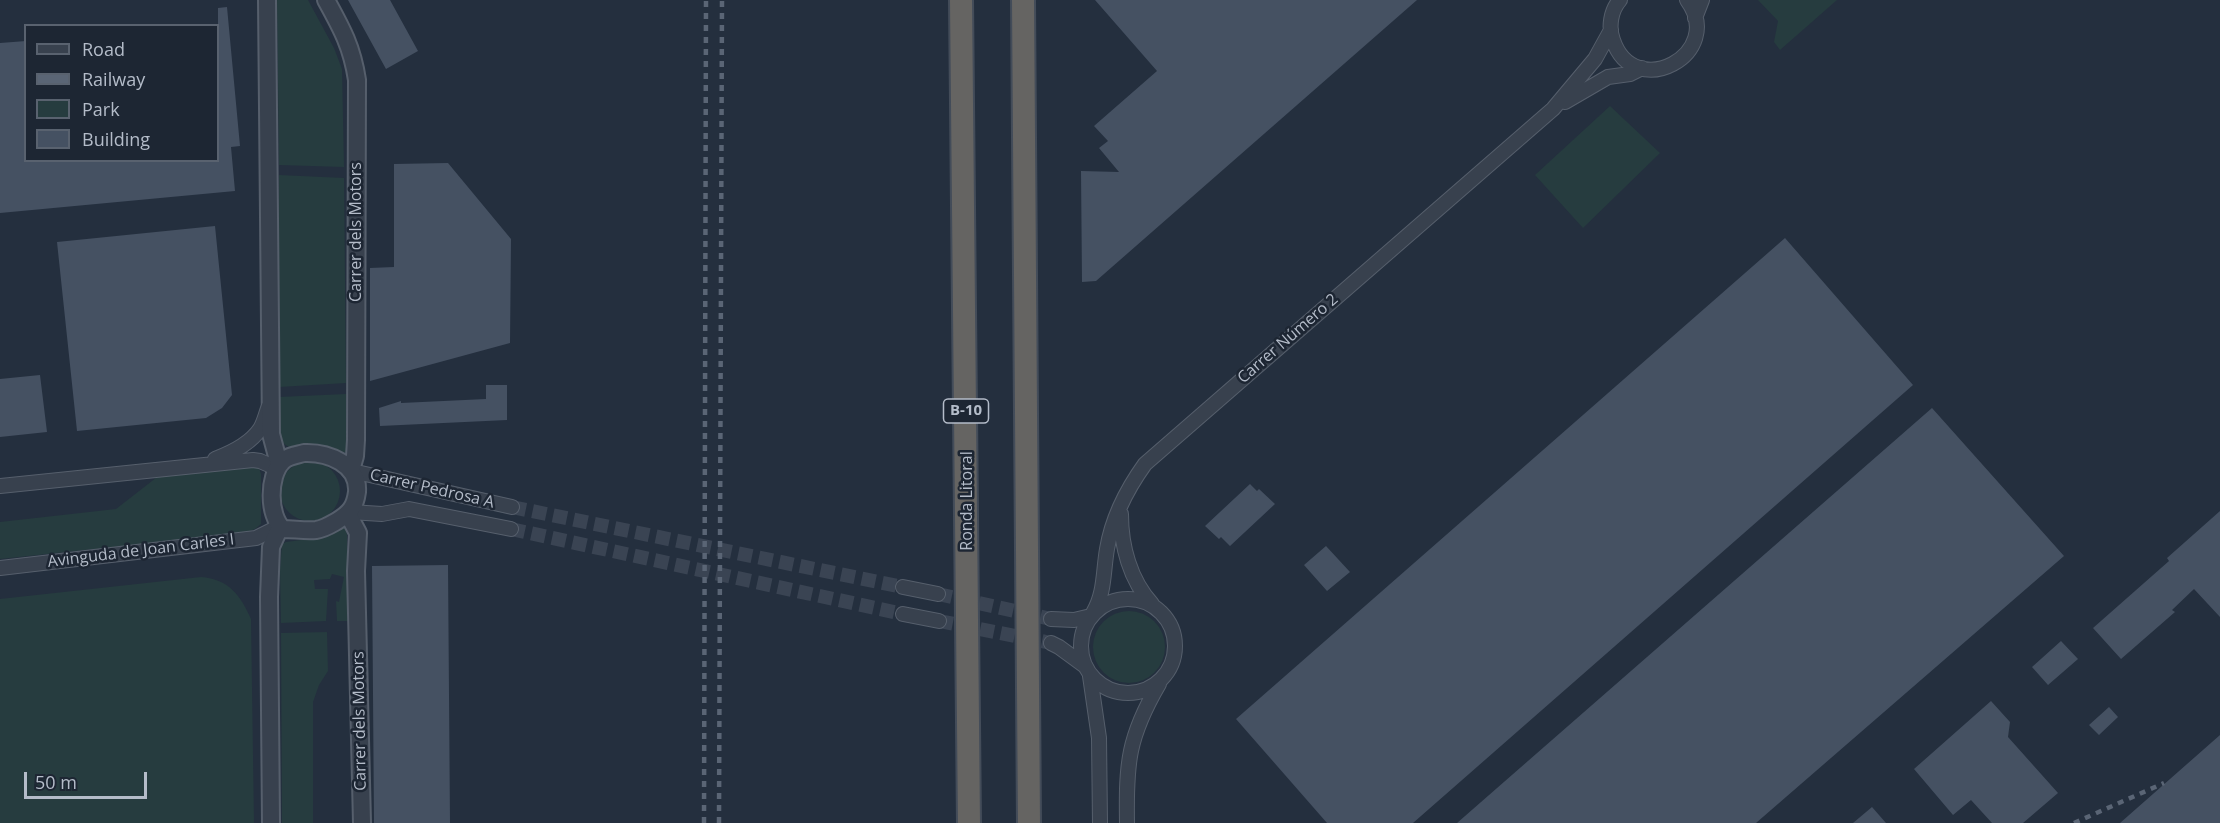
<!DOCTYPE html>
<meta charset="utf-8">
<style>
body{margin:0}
#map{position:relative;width:2220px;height:823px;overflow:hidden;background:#242f3e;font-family:"Open Sans",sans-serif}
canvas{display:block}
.legend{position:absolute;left:24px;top:24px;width:195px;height:138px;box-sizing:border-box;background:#1d2633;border:2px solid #59626f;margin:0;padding:8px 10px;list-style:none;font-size:18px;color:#b4bcc9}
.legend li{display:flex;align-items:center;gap:12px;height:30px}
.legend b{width:30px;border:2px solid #59626f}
.scale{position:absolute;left:24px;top:772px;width:123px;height:27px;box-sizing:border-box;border:3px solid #b4bcc9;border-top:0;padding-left:8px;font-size:18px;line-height:21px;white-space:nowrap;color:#b4bcc9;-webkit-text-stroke:4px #1d2633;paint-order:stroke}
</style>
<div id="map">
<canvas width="2220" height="823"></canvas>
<ul class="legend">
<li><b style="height:8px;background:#38414e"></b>Road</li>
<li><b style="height:8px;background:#5a6575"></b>Railway</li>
<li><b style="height:16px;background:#263c3f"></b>Park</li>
<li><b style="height:16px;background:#455162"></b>Building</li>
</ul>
<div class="scale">50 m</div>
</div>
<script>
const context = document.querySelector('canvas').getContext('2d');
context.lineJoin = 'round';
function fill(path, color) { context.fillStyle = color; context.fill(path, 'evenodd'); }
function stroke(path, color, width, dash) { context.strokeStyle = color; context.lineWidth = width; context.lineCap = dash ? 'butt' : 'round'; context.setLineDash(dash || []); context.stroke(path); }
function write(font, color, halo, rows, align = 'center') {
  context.font = font + ' "Open Sans",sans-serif'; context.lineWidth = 5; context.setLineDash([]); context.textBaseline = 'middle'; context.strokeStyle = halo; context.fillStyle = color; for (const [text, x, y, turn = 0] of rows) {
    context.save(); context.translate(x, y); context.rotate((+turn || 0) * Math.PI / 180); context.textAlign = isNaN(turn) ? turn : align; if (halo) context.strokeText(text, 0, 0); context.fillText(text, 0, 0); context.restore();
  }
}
fill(new Path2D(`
 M277,0H308L334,48L342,69L344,167L279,165Z
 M1758,0H1837L1780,50L1774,42L1778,21Z
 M1610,106L1660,153L1583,228L1535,175Z
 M279,175L344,178L346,383L279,387Z
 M346,394V452L341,453C323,444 310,442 289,447L281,442L279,397Z
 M280 491a30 30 0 1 1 60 0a30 30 0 1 1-60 0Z
 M252,466L259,468L261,474V524L255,529L245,533L0,559V522L116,509L161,474Z
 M342,528L346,529L347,535L348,621H337L336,601L339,602L344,577L332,574L330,579L314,580L315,589H328L326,621L281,623L280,570L282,544L286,542L323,537Z
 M201,577C229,579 241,596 251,619L254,823H0V599Z
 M1093 647a36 36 0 1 1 72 0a36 36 0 1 1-72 0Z
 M327,632L328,671L319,685L313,702V823H282L281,633Z`), '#263c3f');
fill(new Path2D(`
 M348,0H390L418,51L386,69Z
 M1095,0H1417L1096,281L1082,282L1081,171L1119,172L1099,148L1108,141L1094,126L1157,71Z
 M227,7L240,146L231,147L235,191L0,213V43L26,41V160H218V8Z
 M448,163L511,239L510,343L370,381V268L394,267V164Z
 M215,226L232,395L222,408L206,418L77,431L57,242Z
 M1785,238L1913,385L1413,823H1327L1236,719Z
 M40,375L47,432L0,437V379Z
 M486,385H507V420L380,426L379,408L401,401V403L486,399Z
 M1932,408L2064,556L1756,823H1457Z
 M1250,484L1257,491L1259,489L1275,504L1230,546L1221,537L1219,539L1205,526Z
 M2220,511V617L2194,589L2172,610L2175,612L2121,659L2093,628L2169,561L2167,558Z
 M1326,546L1350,572L1327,591L1304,565Z
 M448,565L450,823H374L372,566Z
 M2061,641L2078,659L2048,685L2032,667Z
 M1991,701L2010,722L2008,737L2058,793L2023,823H1992L1971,800L1953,815L1914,769Z
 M2109,707L2118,717L2099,735L2089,725Z
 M2220,735V823H2120Z
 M1872,807L1886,823H1853Z`), '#455162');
stroke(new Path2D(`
 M512,507L903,587
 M511,529L903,614
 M938,594L1051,619
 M939,621L1051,643`), '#3a4453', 14, [14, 7]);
const minor = new Path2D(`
 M1620,0C1611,10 1608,27 1613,40C1634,103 1727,54 1687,0
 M1695,18L1702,0
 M1565,102L1608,77L1630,74L1642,68
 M215,459C231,453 250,444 260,429C264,423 266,413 269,406
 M352,471L512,507
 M0,486L253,460L260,461L276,468
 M350,512L382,514L409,509L511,529
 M1121,514C1121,546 1130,580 1152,604
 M0,568L256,538L280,526
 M903,587L938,594
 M1081 646a47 47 0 1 1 94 0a47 47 0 1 1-94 0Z
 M1093,613C1105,593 1103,572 1107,549C1112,519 1127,489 1145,464L1553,109L1595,59L1611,30
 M903,614L939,621
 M1051,619L1074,620L1091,616
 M1051,643L1059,647L1085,666
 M1090,676L1099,738L1100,823
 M1127,823C1126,763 1128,737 1159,684`);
const tertiary = new Path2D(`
 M267,0L271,434L279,464
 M326,0C342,29 352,47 357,80L356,440L355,456L351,470
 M304,453C328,452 359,464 357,492C355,507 350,513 337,521C330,525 324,529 316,530C305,531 294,529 283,529C268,516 268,476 282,462C287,456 297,455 304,453Z
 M348,514L358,533L356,571L362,823
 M271,823L269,597L271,547L280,527`);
const trunk = new Path2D(`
 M961,0L969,823
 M1023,0L1029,823`);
stroke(minor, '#565f6c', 16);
stroke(tertiary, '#565f6c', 20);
stroke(trunk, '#434c59', 26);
stroke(minor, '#38414e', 14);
stroke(tertiary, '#38414e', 16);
stroke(trunk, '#656462', 22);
stroke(new Path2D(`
 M704,823L706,0
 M719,823L722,0
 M2074,823L2164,783`), '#5a6575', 4.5, [6, 6]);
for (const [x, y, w] of [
 [966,411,45]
]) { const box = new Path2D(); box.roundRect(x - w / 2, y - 12, w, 24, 4.5); context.fillStyle = '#1d2633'; context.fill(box); stroke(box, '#b4bcc9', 1.5); }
write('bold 15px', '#b4bcc9', null, [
 ["B-10",966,411]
]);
write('16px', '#b4bcc9', '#1d2633', [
 ["Carrer dels Motors",356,232,-90],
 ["Carrer Número 2",1288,339,-41],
 ["Carrer Pedrosa A",432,489,13],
 ["Ronda Litoral",967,501,-90],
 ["Avinguda de Joan Carles I",141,551,-7],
 ["Carrer dels Motors",360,721,-91]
]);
</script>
